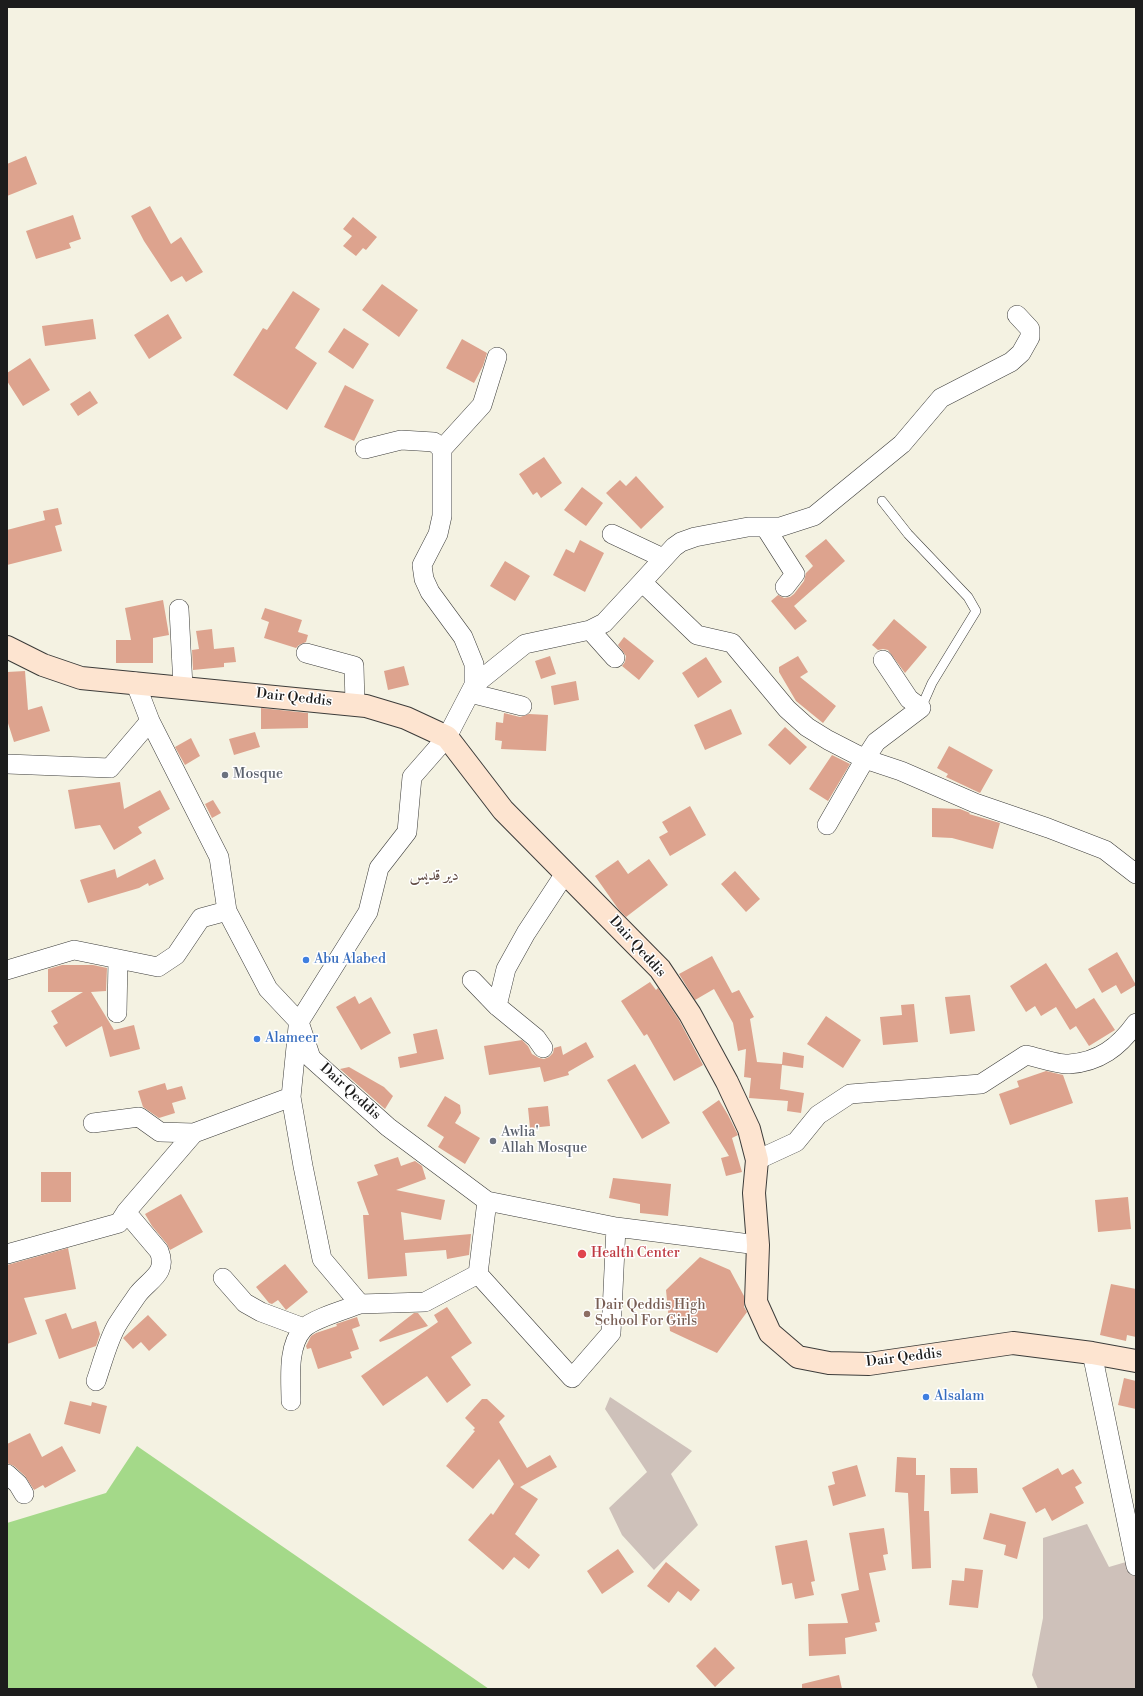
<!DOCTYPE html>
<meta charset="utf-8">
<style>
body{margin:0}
#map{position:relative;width:1143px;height:1696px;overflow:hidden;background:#f4f2e2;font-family:"Libre Bodoni",serif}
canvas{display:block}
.frame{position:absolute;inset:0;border:8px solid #1c1c1c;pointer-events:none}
</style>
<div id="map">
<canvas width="1143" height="1696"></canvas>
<div class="frame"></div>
</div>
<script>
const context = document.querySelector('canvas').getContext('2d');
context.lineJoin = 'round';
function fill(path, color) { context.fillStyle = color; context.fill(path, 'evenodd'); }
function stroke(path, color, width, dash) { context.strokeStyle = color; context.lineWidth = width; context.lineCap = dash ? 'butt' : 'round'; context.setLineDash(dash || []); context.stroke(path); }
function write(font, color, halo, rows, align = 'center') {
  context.font = font + ' "Libre Bodoni",Amiri,serif'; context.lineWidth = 3; context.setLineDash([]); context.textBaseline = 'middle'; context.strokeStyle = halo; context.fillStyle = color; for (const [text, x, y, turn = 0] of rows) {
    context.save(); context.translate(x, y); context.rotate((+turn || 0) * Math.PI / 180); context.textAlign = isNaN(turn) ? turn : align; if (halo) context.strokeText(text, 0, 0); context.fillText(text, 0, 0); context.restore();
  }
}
fill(new Path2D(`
 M610,1397L692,1451L671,1474L698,1525L654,1570L622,1535L609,1508L647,1472L605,1409Z
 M1087,1524L1109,1567L1136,1559V1689H1038L1032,1675L1043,1618V1538Z`), '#cec1ba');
fill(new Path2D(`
 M137,1446L489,1689H7V1523L106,1493Z`), '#a4d989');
fill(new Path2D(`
 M26,156L37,184L7,196V164Z
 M150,206L171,244L181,237L203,272L186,282L182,276L171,282L144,241L131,216Z
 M73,215L81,239L69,243L71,248L36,259L26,231Z
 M353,217L377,237L366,250L363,248L356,256L343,246L352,236L343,229Z
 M382,284L418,310L399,337L362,310Z
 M293,291L320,309L295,348L317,363L287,410L233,375L263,328L267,330Z
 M168,314L182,338L149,359L134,335Z
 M93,319L96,339L45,346L42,326Z
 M344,328L369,344L353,369L328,352Z
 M462,339L487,353L483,366L474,383L446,368Z
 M30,358L50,390L23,406L7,381V373Z
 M345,385L374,400L354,441L324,427Z
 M90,391L98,403L78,416L70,404Z
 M544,457L562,483L541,498L537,492L533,495L519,474Z
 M636,476L664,507L641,529L606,493L620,480L626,486Z
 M582,487L603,503L586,526L564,510Z
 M58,508L62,524L55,526L62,551L7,565V530L45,520L43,511Z
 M826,539L845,561L794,606L807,621L795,630L771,601L778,595L784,598L790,597L794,594L804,581L806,573L813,566L805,556Z
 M580,540L604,553L585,592L553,575L566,549L574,553Z
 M505,561L530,576L515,601L490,586Z
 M163,600L169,635L153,638V663H116V640H131L125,608Z
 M265,608L302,620L298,632L308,635L306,642L299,645L296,648L264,638L269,622L261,619Z
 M894,619L927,647L905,673L888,650L883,649L878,650L872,645Z
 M212,629L214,649L234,647L236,662L224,663V667L193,670L192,650L199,649L196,631Z
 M624,637L654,661L639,680L622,666L625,662L626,656L618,645Z
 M550,656L556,674L541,679L535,661Z
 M798,656L808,672L800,677L836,706L823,723L796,701L779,672V667Z
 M706,657L722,682L698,698L682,673Z
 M404,666L409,685L388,690L384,671Z
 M25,671L28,710L42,706L50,731L14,742L7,720V672Z
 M576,681L579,700L554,705L551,686Z
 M261,708L308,713V728L261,729Z
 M731,709L742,734L705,750L694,725Z
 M504,713L520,717L529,714L548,715L546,751L501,749L502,741L495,740L496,722L503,723Z
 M785,727L807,747L790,765L768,745Z
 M255,732L260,747L234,755L229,739Z
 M191,738L200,756L185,765L175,747Z
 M949,746L993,770L980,793L946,777L948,774L937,768Z
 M832,755L850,764L828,801L809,789Z
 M120,782L124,809L160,790L170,809L138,827L142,833L114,850L100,825L75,829L68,790Z
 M213,800L221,813L212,818L205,804Z
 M690,806L706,835L670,856L659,837L668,832L662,822Z
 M932,808L960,809L970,813L969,814L1000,823L993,849L952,838L932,837Z
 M155,859L164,879L149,886L148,883L139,888L88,903L80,880L115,869L117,878Z
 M649,859L668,885L626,917L619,910L595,876L618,860L628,874Z
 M735,871L760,899L746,912L721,884Z
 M1117,952L1136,985L1121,994L1116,985L1102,993L1088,969Z
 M712,956L732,993L739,990L754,1017L750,1019L757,1062L782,1064L783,1052L804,1056L803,1068L782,1065L780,1089L804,1093L801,1113L787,1111L788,1101L749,1098L751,1078L744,1077L746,1049L738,1051L733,1023L714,989L695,1000L679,974Z
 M1046,963L1076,1009L1094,998L1115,1030L1089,1046L1076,1026L1070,1030L1056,1007L1041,1016L1035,1006L1026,1012L1010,986Z
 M62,965H93L107,968L106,991L91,992L114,1030L134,1025L140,1049L110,1057L102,1026L66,1047L53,1026L58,1023L51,1011L83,992H48V969Z
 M650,982L656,990L658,988L679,1020L703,1065L674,1081L647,1034L644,1036L621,1001Z
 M970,995L975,1031L950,1034L945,997Z
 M355,996L359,1004L371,997L391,1033L361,1050L336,1007Z
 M914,1004L918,1042L883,1045L880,1017L902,1015L901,1005Z
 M826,1016L861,1040L843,1068L807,1044Z
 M437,1029L444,1059L400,1068L398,1057L417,1053L413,1034Z
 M522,1040L528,1046L532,1054L539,1058L544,1059L549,1057L553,1053L554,1048L561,1046L563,1055L586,1042L594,1057L568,1072L569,1075L544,1082L540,1067L489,1075L484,1046Z
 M635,1064L670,1123L642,1139L607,1080Z
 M349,1067L384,1087L393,1096L385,1109L340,1069Z
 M1046,1071L1063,1075L1073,1103L1010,1125L999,1094L1019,1087L1017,1081Z
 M165,1083L167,1090L182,1086L186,1099L172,1103L175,1113L159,1118L143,1107L138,1091Z
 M445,1096L460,1105L461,1113L455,1123L480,1138L465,1164L438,1147L444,1137L427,1126Z
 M719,1100L728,1115L738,1135L732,1138L742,1172L726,1176L721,1158L729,1156L702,1112Z
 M548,1106L550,1126L530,1128L528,1108Z
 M398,1157L401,1166L415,1161L422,1166L426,1179L396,1190L445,1200L441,1220L401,1212L404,1240L471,1234L469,1255L447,1259L446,1250L405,1253L407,1276L368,1279L363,1215H369L357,1182L378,1175L374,1165Z
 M41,1172H71V1202H41Z
 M613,1178L671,1184L668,1216L640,1213V1204L609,1198Z
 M181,1194L203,1232L170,1250L167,1244L152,1226L145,1214Z
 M1128,1197L1131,1229L1098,1232L1095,1200Z
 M68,1248L76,1289L24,1298L37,1334L7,1344V1265Z
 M700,1257L730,1270L744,1296V1307L747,1312L717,1353L670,1331L666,1290Z
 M285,1264L308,1292L286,1310L278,1300L272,1304L269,1303L256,1287Z
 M1111,1284L1136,1289V1337L1127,1335L1126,1341L1100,1335Z
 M447,1307L472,1343L451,1357L471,1385L447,1403L427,1376L383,1406L361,1376L438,1322L434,1315Z
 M66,1313L72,1329L96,1321L100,1334L96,1346L59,1359L45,1320Z
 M414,1313H418L428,1326L380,1342L379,1340Z
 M148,1315L167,1335L149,1351L141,1342L133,1349L123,1338Z
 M357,1317L360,1326L352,1329L359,1349L350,1352L352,1358L318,1369L311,1348L307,1349L306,1346L311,1336L316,1333L337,1326L336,1324Z
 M1124,1378L1136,1381V1409L1118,1405Z
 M482,1399H487L505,1416L499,1422L527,1468L550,1455L557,1467L520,1487L538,1499L515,1534L540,1555L529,1569L514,1557L503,1570L468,1540L491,1513L493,1515L514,1484L499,1459L473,1489L446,1466L475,1431L473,1430L475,1428L465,1418Z
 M70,1401L91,1406L92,1402L107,1406L100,1434L64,1424Z
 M30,1433L42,1457L62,1446L76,1471L45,1488L43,1485L34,1490L25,1476L14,1466L7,1463V1444Z
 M897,1457L916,1458V1475H925L924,1511H929L931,1568L912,1569L908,1493L895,1492Z
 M857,1465L866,1496L833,1506L828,1486L835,1484L832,1472Z
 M950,1468H977L978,1493L951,1494Z
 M1058,1468L1062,1475L1073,1469L1082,1483L1075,1487L1084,1503L1052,1521L1045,1508L1036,1513L1022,1488Z
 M990,1513L1026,1522L1017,1559L1004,1555L1006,1545L983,1539Z
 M884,1528L888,1554L883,1555L886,1570L869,1573L880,1622L875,1623L877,1631L845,1638L846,1654L809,1656L808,1624L848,1623L841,1594L859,1590L849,1533Z
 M807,1540L815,1581L811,1582L814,1595L795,1599L792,1583L782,1585L775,1546Z
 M618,1549L634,1572L602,1594L587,1571Z
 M666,1562L700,1590L691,1601L678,1591L669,1603L647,1586Z
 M965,1568L983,1570L978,1608L949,1605L952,1580L964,1581Z
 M715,1647L735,1668L715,1687L696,1666Z
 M839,1675L842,1689H802V1684Z`), '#dda38e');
const service = new Path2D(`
 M882,501L908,534L968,597L976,611L932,683L921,708`);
const minor = new Path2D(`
 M365,449L401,440L434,442L442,449
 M765,527L795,574L785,587
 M612,534L663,558
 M642,582L674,547L681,542L695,537L748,527H780L814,516L902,444L941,398L1011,362L1021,353L1030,337V329L1017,315
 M179,609L183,687
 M590,630L615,658
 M306,653L354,666L355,704
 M135,682L150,721L219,857L227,911L268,989L299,1022L368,912L379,868L407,832L412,777L447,737L474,685L525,644L590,630L604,623L642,582L697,635L732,643L787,709L807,727L828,740L865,759L901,771L975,803L1048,828L1105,850L1136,874
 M474,685V664L463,637L430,592L424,579L422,565L438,534L442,516V449L482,405L497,357
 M470,693L522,706
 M7,764L110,768L150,721
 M827,825L865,759L876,742L921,708L909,699L883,660
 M7,970L74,950L158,967L176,955L201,918L227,911
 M472,980L497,1006L536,1038L543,1048
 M497,1006L506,969L526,933L566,872
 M117,1013L118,959
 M299,1022L311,1058L388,1127L487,1201L616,1227L758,1245
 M291,1097L303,1166L322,1259L360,1304L425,1302L478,1274L572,1378L611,1333L616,1227
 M93,1123L139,1117L160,1132L194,1133
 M757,1160L796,1142L818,1115L850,1094L981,1084L1026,1055C1037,1057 1059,1065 1069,1064C1099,1062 1119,1047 1136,1023
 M7,1254L119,1223L126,1212L194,1133L291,1097L298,1027
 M478,1274L487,1201
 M223,1278L245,1303L261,1312L304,1328
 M1092,1353L1136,1566
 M96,1381C102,1364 108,1340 117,1325C123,1315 131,1304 138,1294C150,1279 168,1273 159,1251L126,1212
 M291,1401C291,1379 287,1347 303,1329C312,1319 347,1309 360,1304
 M7,1474L18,1484L24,1494`);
const secondary = new Path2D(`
 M7,647L43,665L81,678L366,706L406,718L447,737L503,810L660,969L690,1014L727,1082L749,1129L757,1160L754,1193L758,1245L756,1302L770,1333L798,1357L829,1363L869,1364L1013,1343L1092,1353L1136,1361`);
stroke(service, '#3c3c3a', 10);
stroke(minor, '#3c3c3a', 20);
stroke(secondary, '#3c3c3a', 24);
stroke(service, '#fff', 9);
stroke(minor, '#fff', 19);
stroke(secondary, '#fde4d0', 22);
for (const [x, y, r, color] of [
 [225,775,4,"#6b7280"],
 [306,960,4,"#3f7fe0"],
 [257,1039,4,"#3f7fe0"],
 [493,1141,4,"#6b7280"],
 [582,1254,5,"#e0444e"],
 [587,1314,4,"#8d6e63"],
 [926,1397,4,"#3f7fe0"]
]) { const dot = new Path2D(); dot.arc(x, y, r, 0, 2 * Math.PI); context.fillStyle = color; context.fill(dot); stroke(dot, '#fff', 1.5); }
write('14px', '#1c1c1c', '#fff', [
 ["Dair Qeddis",294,698,6],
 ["Dair Qeddis",637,947,48],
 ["Dair Qeddis",350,1092,42],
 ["Dair Qeddis",904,1358,-7]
]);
write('14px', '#5b616d', '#fff', [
 ["Mosque",233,775],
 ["Awlia'",501,1133],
 ["Allah Mosque",501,1149]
], 'left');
write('14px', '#366cbe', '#fff', [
 ["Abu Alabed",314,960],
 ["Alameer",265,1039],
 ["Alsalam",934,1397]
], 'left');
write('14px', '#be3a42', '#fff', [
 ["Health Center",591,1254]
], 'left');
write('14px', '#785e54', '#fff', [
 ["Dair Qeddis High",595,1306],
 ["School For Girls",595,1322]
], 'left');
write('16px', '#604b44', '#fff', [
 ["دير قديس",434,876]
]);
</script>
